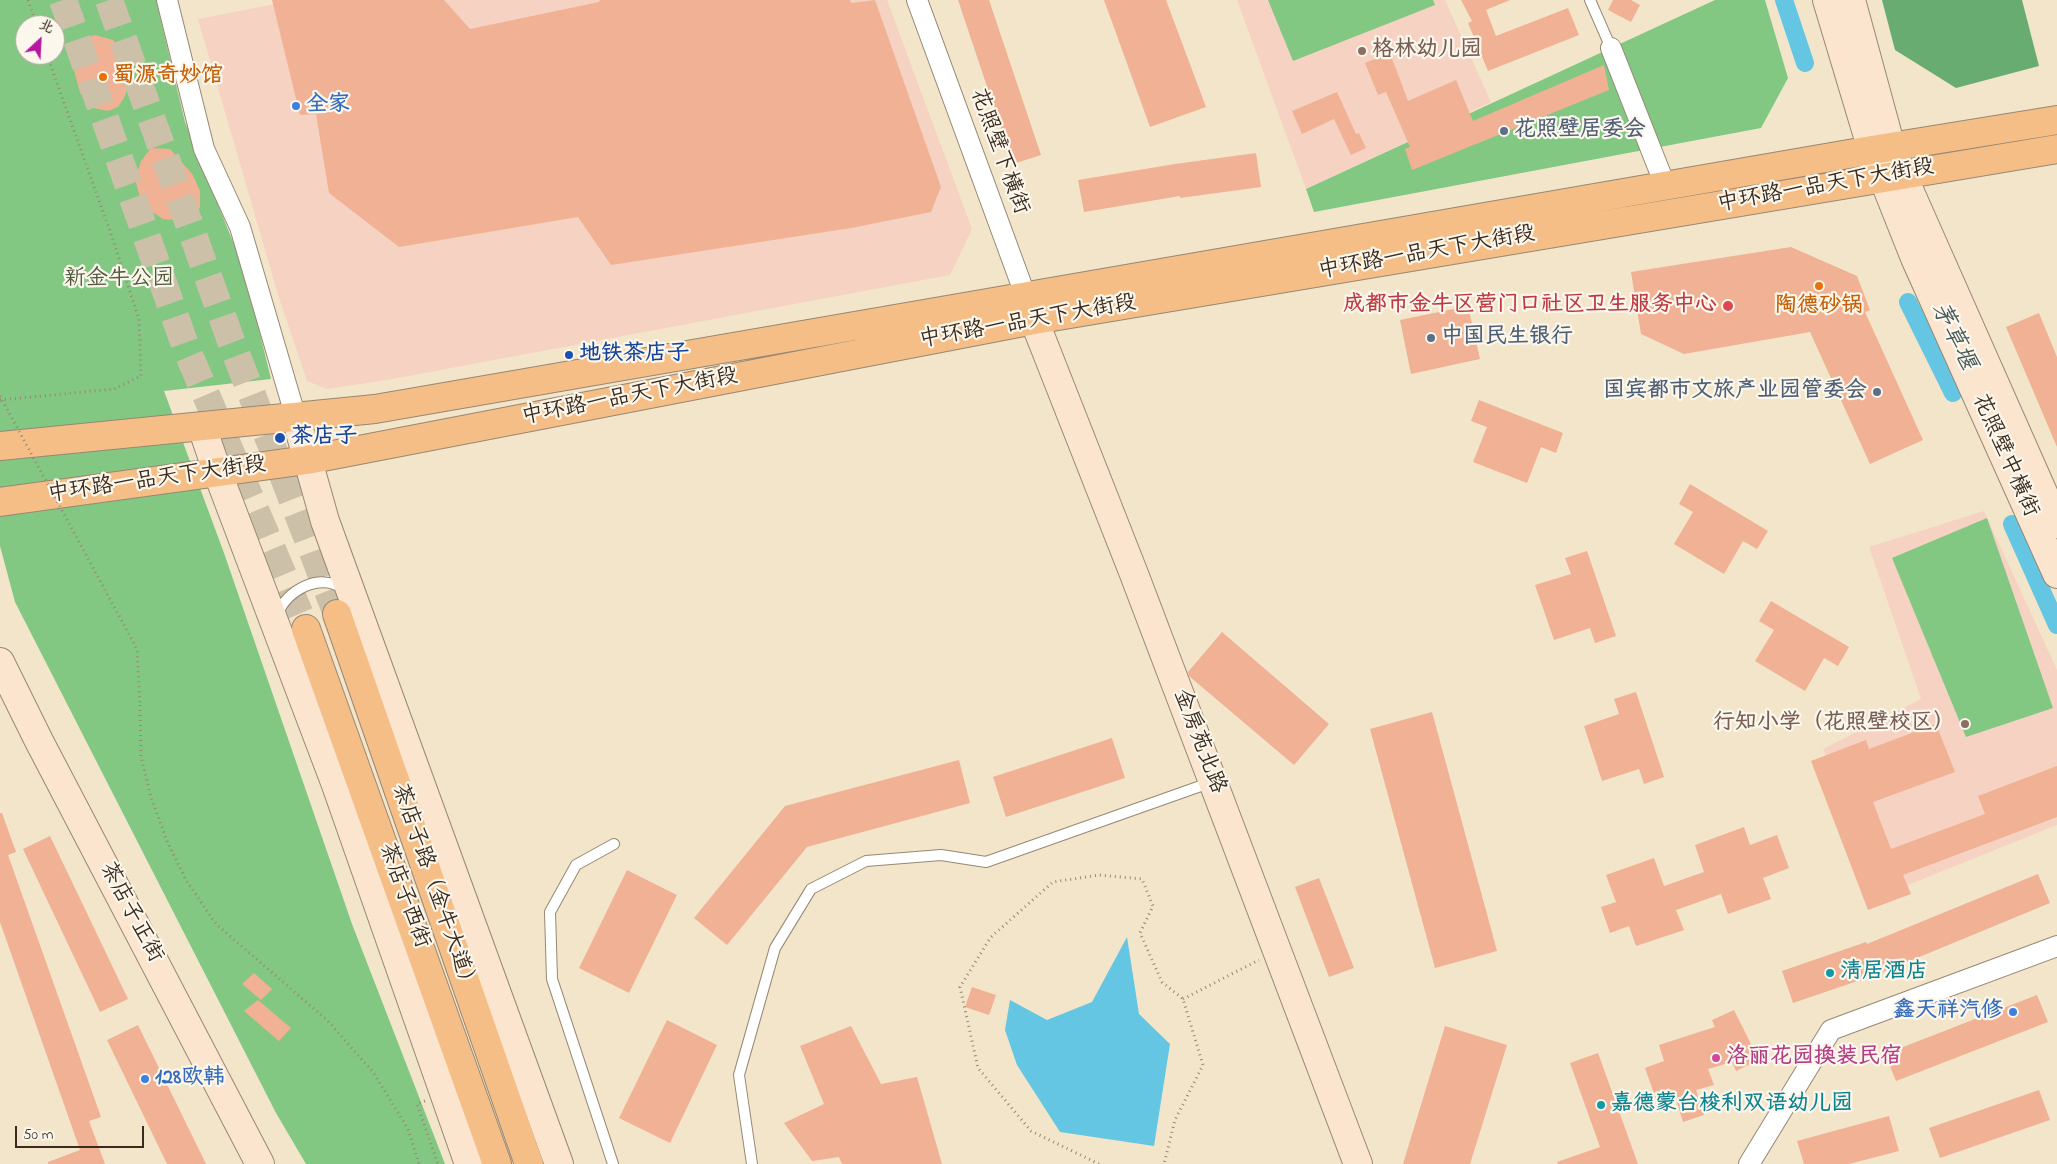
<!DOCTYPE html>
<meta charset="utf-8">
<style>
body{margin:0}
#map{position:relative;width:2057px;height:1164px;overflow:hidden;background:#f2e5ca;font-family:"Indie Flower","LXGW WenKai TC",sans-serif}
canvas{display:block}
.north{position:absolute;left:15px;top:15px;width:50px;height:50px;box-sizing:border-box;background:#fbf7ec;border:1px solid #aea59a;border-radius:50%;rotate:25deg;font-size:14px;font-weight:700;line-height:20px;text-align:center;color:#3b2a1e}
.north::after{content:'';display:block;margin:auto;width:18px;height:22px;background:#b5179e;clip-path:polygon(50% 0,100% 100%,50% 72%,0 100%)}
.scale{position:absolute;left:15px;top:1126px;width:129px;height:22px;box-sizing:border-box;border:2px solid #3b2a1e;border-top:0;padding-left:6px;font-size:15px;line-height:18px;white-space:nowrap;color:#3b2a1e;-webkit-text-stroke:4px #fbf7ec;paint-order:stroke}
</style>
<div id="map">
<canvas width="2057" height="1164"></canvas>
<div class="north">北</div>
<div class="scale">50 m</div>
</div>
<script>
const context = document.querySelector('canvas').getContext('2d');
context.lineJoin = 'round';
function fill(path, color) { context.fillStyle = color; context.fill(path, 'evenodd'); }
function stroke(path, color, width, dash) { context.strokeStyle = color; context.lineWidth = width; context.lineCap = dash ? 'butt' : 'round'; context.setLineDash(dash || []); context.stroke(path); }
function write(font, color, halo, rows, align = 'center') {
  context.font = font + ' "Indie Flower","LXGW WenKai TC",sans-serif'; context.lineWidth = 4.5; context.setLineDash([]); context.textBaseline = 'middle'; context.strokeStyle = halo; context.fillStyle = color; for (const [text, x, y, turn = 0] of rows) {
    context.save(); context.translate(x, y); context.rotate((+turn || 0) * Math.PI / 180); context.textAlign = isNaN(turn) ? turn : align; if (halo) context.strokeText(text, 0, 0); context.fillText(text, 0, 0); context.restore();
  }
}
fill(new Path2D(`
 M296,0H887L972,229L950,275L387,380L327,389L307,381L279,298L198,19Z
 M1237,0H1445L1491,102L1306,189Z
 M1984,511L2057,670V825L1883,895L1823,749L1921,699L1869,547Z`), '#f6d2c3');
fill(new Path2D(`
 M0,0H156L185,122L245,272L271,379L164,391L224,553L352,924L445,1164H306L276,1113L15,602L0,546ZM25,25H55V55H25Z
 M1268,0H1433L1435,5L1293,61Z
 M1715,0H1765L1788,78L1761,128L1314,212L1306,189Z
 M1987,518L2053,708L1966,737L1892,558Z`), '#82c883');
fill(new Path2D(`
 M1882,0H2022L2039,66L1956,88L1895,50Z`), '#69ac71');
fill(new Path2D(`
 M1127,937L1139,1014L1170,1044L1154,1146L1060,1132L1017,1065L1005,1030L1010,1000L1047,1020L1092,1002Z`), '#64c6e2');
stroke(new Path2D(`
 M1784,0L1805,63
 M1908,302L1953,393
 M2012,524L2057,625`), '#64c6e2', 18);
fill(new Path2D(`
 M272,0H444L470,29L599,2L600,0H850L851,3L875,0L941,187L931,212L851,228L611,265L578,217L399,247L329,193L316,114L300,115Z
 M958,0H989L1041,155L1013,164Z
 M1104,0H1166L1206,107L1150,127Z
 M1461,0H1510L1486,10L1496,36L1568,8L1579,35L1488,71L1468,23L1472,21Z
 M1613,0H1631L1640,5L1631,22L1608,10Z
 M95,35L113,40L123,52L130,70L129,84L125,96L118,107L108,111L94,108L80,93L73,66L74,49L86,38Z
 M1390,53L1408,101L1456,80L1473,121L1604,65L1609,90L1412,170L1405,149L1410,147L1386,92L1378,95L1365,63Z
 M1337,92L1356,134L1359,133L1366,148L1351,155L1334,119L1302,134L1292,111Z
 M151,148L170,149L193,175L200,191V208L191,214L175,220L163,219L151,211L140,197L135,179L141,161Z
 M1256,153L1261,187L1180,198V196L1084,212L1078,180L1175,164Z
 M1791,247L1857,276L1870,310L1865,312L1923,440L1870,464L1810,332L1684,354L1641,334L1631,272Z
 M1468,306L1480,359L1411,374L1400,320Z
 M2039,313L2057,357V447L2006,327Z
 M1479,400L1563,433L1556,453L1541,447L1527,483L1473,462L1487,427L1471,421Z
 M1690,484L1768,531L1757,549L1743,541L1724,574L1674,544L1693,512L1679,504Z
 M1587,551L1616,636L1595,643L1590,628L1554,640L1535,585L1571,574L1565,558Z
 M1771,601L1849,647L1838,666L1824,658L1805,691L1755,661L1774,630L1759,621Z
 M1222,632L1329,724L1294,765L1189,676L1188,672Z
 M1636,692L1664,777L1644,784L1639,769L1602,781L1584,726L1619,714L1614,699Z
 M1432,712L1497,951L1435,968L1370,729Z
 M1936,724L1955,772L1873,802L1891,849L1985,814L1978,796L2057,766V817L1903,875L1911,894L1868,910L1811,761L1866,740L1869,749Z
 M1112,738L1125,778L1006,817L993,777Z
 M959,760L970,803L807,847L727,945L694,918L785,806Z
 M0,813H2L16,852L8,855L101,1117L89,1121L105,1164H48V1162L80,1150L0,922Z
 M1744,827L1750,845L1777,835L1789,868L1763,878L1771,899L1728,914L1721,894L1676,910L1684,930L1636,946L1629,926L1610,933L1601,907L1616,902L1606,875L1654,858L1664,886L1704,872L1695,845Z
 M50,836L128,999L100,1012L23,849Z
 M627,870L677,895L629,993L579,968Z
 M2038,874L2050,903L1878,974L1793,1003L1782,971L1866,942L1867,944Z
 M1319,878L1354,968L1329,977L1295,887Z
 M254,973L272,989L261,1000L242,984Z
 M972,987L996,995L989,1015L965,1007Z
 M2037,995L2048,1022L1896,1081L1885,1054Z
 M258,1000L291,1028L279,1041L244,1011Z
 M1734,1010L1759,1060L1736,1071L1732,1062L1708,1069L1714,1085L1696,1090L1704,1115L1683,1122L1676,1099L1658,1105L1645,1068L1664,1061L1659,1045L1715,1027L1712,1020Z
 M667,1020L717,1045L670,1143L619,1118Z
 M138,1025L206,1164H167L107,1040Z
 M851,1026L881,1084L917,1077L942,1164H842L839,1157L812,1161L784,1123L824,1104L800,1046Z
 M1445,1026L1507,1045L1470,1164H1403Z
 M1598,1053L1638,1164H1558L1557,1162L1600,1147L1570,1063Z
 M2039,1090L2050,1120L1940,1158L1929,1128Z
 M1889,1116L1899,1151L1849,1164H1804L1797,1141Z`), '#f1b194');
stroke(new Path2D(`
 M63,0L186,348L306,629
 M109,0L231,341L337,614`), '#cdc0a8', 28, [28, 14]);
const lane = new Path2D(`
 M1590,0L1611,48
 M277,615C287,590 319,572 344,589
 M613,1164L552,979L550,912L576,865L614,844
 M752,1164L739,1075L775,948L811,889L866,861L941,855L986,862L1212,782`);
const street = new Path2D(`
 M167,0L204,149L240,227L296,418
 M917,0L1030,308
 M1611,48L1665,185
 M1749,1164L1831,1030L2057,946`);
const secondary = new Path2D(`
 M1827,0L1872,150L1915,258L2057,574
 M1851,0L1891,147L1902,174L2057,524
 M1034,320L1134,574L1358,1164
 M296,418L325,521L559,1164
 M202,427L217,471L336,785L469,1164
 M0,662L39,741L260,1164`);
const primary = new Path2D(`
 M0,446L375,409L1872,150L2057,120
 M0,502L307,460L1034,320L2057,149`);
const highway = new Path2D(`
 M337,614L529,1164
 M306,629L497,1164`);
stroke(lane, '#968874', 12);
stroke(street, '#968874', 22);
stroke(secondary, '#968874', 30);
stroke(primary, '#968874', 30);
stroke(highway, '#968874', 30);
stroke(new Path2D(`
 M28,0L37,25
 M0,400L114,389L141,376L139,319L112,237L47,55
 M140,705L141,756L151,797L167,841L186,880L216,924L327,1020L373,1072L408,1129L419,1164
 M1183,999L1259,960
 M425,1101L417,1104L438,1164
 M1099,1164L1031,1131L978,1068L960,987L991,937L1053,882L1099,875L1142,879L1153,906L1140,933L1162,982L1183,999L1203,1065L1175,1120L1164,1164`), '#968874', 3, [1, 4]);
stroke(lane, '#fff', 10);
stroke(street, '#fff', 20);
stroke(secondary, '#fbe5cf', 28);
stroke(primary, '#f6be87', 28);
stroke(highway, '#f6be87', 28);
stroke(new Path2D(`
 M0,396L137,649L140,705`), '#968874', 3, [1, 4]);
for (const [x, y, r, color] of [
 [1362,51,5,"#8d6e63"],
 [103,77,5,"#e8710a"],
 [296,106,5,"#3f7fe0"],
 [1504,131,5,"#5c6f8a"],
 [1819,286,5,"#e8710a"],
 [1728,306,6,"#e0444e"],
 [1431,338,5,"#5c6f8a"],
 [569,355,5,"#1a4fb4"],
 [1877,392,5,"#5c6f8a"],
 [280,438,6,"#1a4fb4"],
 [1965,724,5,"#8d6e63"],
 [1830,973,5,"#0f9aa8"],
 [2013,1012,5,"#3f7fe0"],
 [1716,1058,5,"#d1479c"],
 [145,1079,5,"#3f7fe0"],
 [1601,1105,5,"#0f9aa8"]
]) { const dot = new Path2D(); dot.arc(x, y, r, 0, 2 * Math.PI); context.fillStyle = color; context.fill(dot); stroke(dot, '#fbf7ec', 2); }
write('bold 22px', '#785e54', '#fbf7ec', [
 ["格林幼儿园",1372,51],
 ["行知小学（花照壁校区）",1955,724,"right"]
], 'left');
write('bold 22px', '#c56008', '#fbf7ec', [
 ["蜀源奇妙馆",113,77],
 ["陶德砂锅",1819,307,"center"]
], 'left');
write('bold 22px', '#366cbe', '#fbf7ec', [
 ["全家",306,106],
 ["鑫天祥汽修",2003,1012,"right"],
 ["128欧韩",155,1079]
], 'left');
write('bold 22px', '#4e5e75', '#fbf7ec', [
 ["花照壁居委会",1514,131],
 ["中国民生银行",1441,338],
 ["国宾都市文旅产业园管委会",1867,392,"right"]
], 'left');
write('22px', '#3b2a1e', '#fbf7ec', [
 ["花照壁下横街",998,152,70],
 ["中环路一品天下大街段",1826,187,-10],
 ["中环路一品天下大街段",1427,254,-10],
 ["中环路一品天下大街段",1028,323,-10],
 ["中环路一品天下大街段",630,398,-11],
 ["花照壁中横街",2004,456,66],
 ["中环路一品天下大街段",157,481,-8],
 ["金房苑北路",1198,742,69],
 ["茶店子路（金牛大道）",433,889,71],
 ["茶店子西街",403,896,70],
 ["茶店子正街",130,913,62]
]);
write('22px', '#50593c', '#fbf7ec', [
 ["新金牛公园",119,280]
]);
write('bold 22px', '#be3a42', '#fbf7ec', [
 ["成都市金牛区营门口社区卫生服务中心",1717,306]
], 'right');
write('bold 22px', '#164399', '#fbf7ec', [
 ["地铁茶店子",579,355],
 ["茶店子",291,438]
], 'left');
write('bold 22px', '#0d838f', '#fbf7ec', [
 ["清居酒店",1840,973],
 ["嘉德蒙台梭利双语幼儿园",1611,1105]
], 'left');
write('bold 22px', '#b23c85', '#fbf7ec', [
 ["洛丽花园换装民宿",1726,1058]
], 'left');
write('italic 24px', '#475959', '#fbf7ec', [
 ["茅草堰",1952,337,64]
]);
</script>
